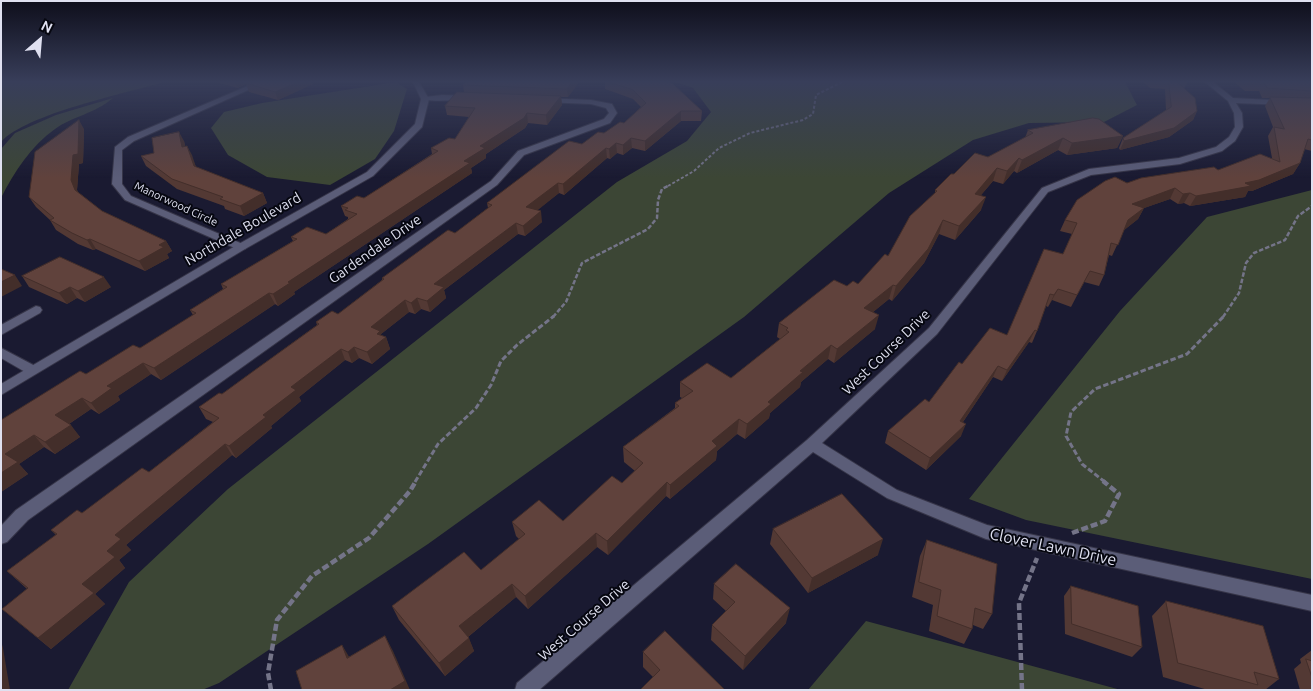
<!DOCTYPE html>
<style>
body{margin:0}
#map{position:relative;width:1313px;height:691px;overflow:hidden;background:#1a1a31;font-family:Ubuntu,sans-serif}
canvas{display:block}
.frame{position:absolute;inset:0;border:2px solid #dfe0f0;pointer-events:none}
.north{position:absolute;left:15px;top:15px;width:50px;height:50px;-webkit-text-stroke:4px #060710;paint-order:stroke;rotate:27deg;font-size:14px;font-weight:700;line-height:20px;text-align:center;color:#dfe0f0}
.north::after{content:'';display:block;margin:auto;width:18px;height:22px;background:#dfe0f0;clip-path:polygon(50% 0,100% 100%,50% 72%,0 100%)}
</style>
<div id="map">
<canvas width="1313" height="691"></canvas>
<div class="frame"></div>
<div class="north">N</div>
</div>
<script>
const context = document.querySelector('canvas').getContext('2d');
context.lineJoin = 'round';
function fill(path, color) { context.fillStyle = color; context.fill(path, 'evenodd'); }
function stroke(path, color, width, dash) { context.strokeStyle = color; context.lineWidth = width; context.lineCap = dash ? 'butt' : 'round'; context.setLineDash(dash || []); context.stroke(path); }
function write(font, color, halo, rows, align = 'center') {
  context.font = font + ' Ubuntu,sans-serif'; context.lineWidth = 4; context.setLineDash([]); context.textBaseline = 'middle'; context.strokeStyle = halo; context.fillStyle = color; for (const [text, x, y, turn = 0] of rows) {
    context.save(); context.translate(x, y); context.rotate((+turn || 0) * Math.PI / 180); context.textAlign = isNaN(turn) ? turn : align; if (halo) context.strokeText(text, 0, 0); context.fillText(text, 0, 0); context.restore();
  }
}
fill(new Path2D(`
 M1,82H165C126,93 26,114 1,142Z
 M396,82L407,89L394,131L375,159L330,185L267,177L228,155L211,128L224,112L262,103Z
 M675,82H1125L1137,105L1104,122L1029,123L973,140L889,193L744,317L428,544L219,683L202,690H68L129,582L228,489L617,182L687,141L711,112L693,88Z
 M113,98C94,114 73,116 55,129C31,146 14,172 1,198V149L15,133L56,115Z
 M1312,190V579L1026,520L969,499L1120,311L1207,217Z
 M866,621L1121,690H808Z`), '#3c4635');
const minor = new Path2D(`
 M257,82H266L134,141L122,150V184L131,196L245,245L246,247L245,249H237L125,200L112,184L115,147L128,137Z
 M1205,82H1213L1233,98L1312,102V106L1236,103L1242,113L1243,127L1235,141L1222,151L1180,164L1091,175L1048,192L937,334L822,443L897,490L987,525L1312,595V611L986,539L887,498L813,452L539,690H515L517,683L807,440L929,328L1042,188L1089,169L1179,158L1216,147L1229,137L1235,127L1234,113L1228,101Z
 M442,95L470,96L474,98L470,100C461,100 425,102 421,99L425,97Z
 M541,98L591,100L612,104L617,113L610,123L524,155L497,185L28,520L7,542L1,544V526L16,510L491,181L518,151L604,119L609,113L606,108L591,104L544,102L540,100Z
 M36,306L40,307L42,310L40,313L1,335V325Z
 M1,348L37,367L38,370L37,373H27L1,358Z`);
const tertiary = new Path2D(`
 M413,82H419L429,99L422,127L373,176L245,249L1,395V384L237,245L367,172L415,124L421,99Z`);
stroke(minor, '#363548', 2);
stroke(tertiary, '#363548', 2);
stroke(new Path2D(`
 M668,186L694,171L719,148L750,133L803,120L813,114L816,95L842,82`), '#747488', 2, [3, 2]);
stroke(new Path2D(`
 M553,317L566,302L582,263L648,229L657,218L658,200L662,189L670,185
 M1223,317L1239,293L1246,263L1254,253L1285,240L1298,216L1312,206`), '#747488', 2.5, [4.5, 2]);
stroke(new Path2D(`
 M415,482L438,444L476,408L491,385L501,361L517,345L554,316
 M1105,482L1082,464L1066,436L1071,412L1095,389L1187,354L1224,316`), '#747488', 3, [5.5, 2.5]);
stroke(new Path2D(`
 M1072,533L1105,521L1119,494L1103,481
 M271,690L268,673L277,620L312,576L369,538L410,491L416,481
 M1022,690L1019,603L1037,558`), '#747488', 4.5, [7, 3]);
fill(minor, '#5b5d78');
fill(tertiary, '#5b5d78');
fill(new Path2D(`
 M215,82H312L313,84L278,100L249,92L246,84L238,88Z
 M579,82L568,97H561L562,105L547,125L528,123L525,128L486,154V158L471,168L472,173L294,292L295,294L278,306L275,304L161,380L151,374L118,396L120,400L99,414L91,409L69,424L80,437L55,454L44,447L19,464L28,474L1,492V420L86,374L140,348L193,315L190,310L223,289L221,284L293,241L291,237L326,234L348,219V217L345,216L341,206L364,198L432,154L431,148L455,139L469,117L447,115L445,106L464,92L463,85Z
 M605,82H668L702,111L701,121H681L645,151L632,148L623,155L617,153L610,159L607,158L564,195L559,193L537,210L542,222L525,236L518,234L444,290L446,298L430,312L421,309L415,314L409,312L381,334V335L386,337L390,349L372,364L359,358L352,363L345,360L299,397L301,401L271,426L272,428L236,458L232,455L126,545L131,550L119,560L125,568L95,594L105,604L51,649L2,609L27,589L7,571L56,535L51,530L82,513L149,472L213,422L206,419L199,407L222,394L317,325L316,322L338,314L382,280V278L455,233L488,208L487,203L582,144L624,123L641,107L633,99L605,89Z
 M1143,82H1188L1184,88L1197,111L1193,120L1169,137L1120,150L1119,148L1123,138L1166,110L1165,89L1150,88Z
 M1234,82H1312V151L1304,149L1300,163L1293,174L1252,191H1248L1245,197L1190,206L1184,203L1178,204L1170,199L1144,208L1138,219L1124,230L1112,256L1109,255L1104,275L1099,286L1084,282L1071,307L1052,300L1048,307L1046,306L1037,331L1032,343L1029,342L1002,381L993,377L963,422L961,436L926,470L885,443L888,431L929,402L962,364L1007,335L1063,254L1072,234L1060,231L1065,220L1127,183L1218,170L1272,158L1268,136L1273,127L1265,106L1270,98H1262L1259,91H1245Z
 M84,129L83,163L79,164L77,190L78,192L102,211L166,241L172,251L167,254L169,258L145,271L96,249L93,250L78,244L56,230L50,220L36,207L29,197Z
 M1028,130L1123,136L1117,148L1067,155L1058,150L1017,173L1014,171L1003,184L993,181L981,195V210L955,240L939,234L924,263L892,301L889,299L873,312L875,329L834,363L828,359L801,382L800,387L770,413L769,418L745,439L737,434L717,451L716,460L670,499L666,496L608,555L597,547L528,609L516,597L468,637L474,651L445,676L399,620L392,606L481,570L519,539L516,536L512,522L563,521L622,483L635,471L624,462L623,447L675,408V403L682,398L680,397V382L731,378L780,339L777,337L779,323L847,286L858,284L888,256L935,193V190L954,174L1025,138Z
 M184,141L185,146H187L196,167L263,193L267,203L244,216L225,209L224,206L177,189L146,166L141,156L154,153Z
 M22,276L111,287L85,302L77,298L67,304L29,287Z
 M773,529L878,555L808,593L770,544Z
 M927,540L992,614L983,629L973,625L972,629L964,644L929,631L933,605L912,597L920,556Z
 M714,584L786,623L743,670L711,640L712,625L726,611L713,599Z
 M1071,586L1142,647L1132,657L1065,634L1064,596Z
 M1166,601L1279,679L1265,690H1208L1163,677L1152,616Z
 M1312,650V690H1300L1294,669L1301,663L1300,659Z
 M643,652L725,690L653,677L643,667Z`), '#533934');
fill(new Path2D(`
 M235,82H253L246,83V84L238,88Z
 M298,82H312L313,84L278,100L275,92Z
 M572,82H579L568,97L567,89Z
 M561,96L562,105L547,125L546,115Z
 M681,111V121L645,151V141Z
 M1197,111L1193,120L1169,137L1120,150L1124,141Z
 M527,113L528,123L525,128L486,154V158L471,168L472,173L294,292L295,294L278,306L273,294L288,282L464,161L480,146Z
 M79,120L84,129L83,163L79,164L77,190L81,199L75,190L71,180L73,155Z
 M179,132L184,141L187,156L182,147Z
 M1123,136L1117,148L1067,155L1072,143Z
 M631,138L632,148L623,155V145Z
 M1063,138L1058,150L1017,173L1022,160Z
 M616,143L617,153L610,159L609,149Z
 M187,146L192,155L199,176L194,166Z
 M606,148L607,158L564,195L563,184Z
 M1019,158L1014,171L1003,184L1007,171Z
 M1300,163L1293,174L1252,191H1248L1245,197L1190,206L1196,196L1245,183Z
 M997,168L993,181L971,207L975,194Z
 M558,183L559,193L528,218L526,207Z
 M1175,188L1170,199L1127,214L1132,204Z
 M263,193L267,203L244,216L240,206Z
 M1190,193L1184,203L1178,204L1183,194Z
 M986,197L981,210L955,240L959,226Z
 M1144,208L1138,219L1123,231L1128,220Z
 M541,211L542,222L525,236L523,226Z
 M943,220L939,234L924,263L892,301L896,286Z
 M516,223L518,234L444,290L446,298L430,312L427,301L434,284Z
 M90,239L96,249L93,250L87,240Z
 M166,241L172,251L167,254L169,258L145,271L139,261L159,245Z
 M15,275L22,286L1,297V282Z
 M104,277L111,287L85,302L78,291Z
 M893,285L889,299L861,322L864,308Z
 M70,287L77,298L67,304L59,293Z
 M1058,289L1052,300L1048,307L1054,295Z
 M269,293L275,304L161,380L154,368Z
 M417,298L421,309L415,314L411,303Z
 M405,300L409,312L381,334L383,340L386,337L390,349L372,364L367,352L371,327Z
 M879,315L875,329L834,363L837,349Z
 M1035,330L1029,342L1002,381L1007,370Z
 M831,345L828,359L801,382L800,387L770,413L769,418L745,439L747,424L768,402L800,371Z
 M354,347L359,358L352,363L348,352Z
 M341,349L345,360L299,397L301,401L271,426L272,428L236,458L229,446L291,387Z
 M143,363L151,374L118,396L120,400L99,414L91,403L107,386Z
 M998,366L993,377L956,432L960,421Z
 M82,398L91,409L64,427L55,415Z
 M739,419L737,434L717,451L716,460L670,499V485L712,441Z
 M966,424L961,436L926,470L930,458Z
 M71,425L80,437L55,454L45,442Z
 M34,435L44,447L19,464L28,474L1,492V473L5,454Z
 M225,444L232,455L126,545L131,550L119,560L125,568L95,594L105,604L51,649L38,638L82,584L107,551L115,535Z
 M667,482L666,496L608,555L607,541Z
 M596,533L597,547L528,609L525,596Z
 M883,539L878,555L808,593L812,578Z
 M512,584L516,597L464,640L459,626Z
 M790,608L786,623L743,670L745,656Z
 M385,636L393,651L410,690H390Z
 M469,638L474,651L445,676L439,663Z
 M1,641L3,648L10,690H1Z
 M342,645L351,660L347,658Z`), '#432e2a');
const building = new Path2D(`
 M250,82H298L275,92L246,83Z
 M466,82H572L567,89L463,85Z
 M609,82H668L672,83L702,111H681L645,141L631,138L623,145L616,143L609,149L606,148L563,184L558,183L526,207L541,211L523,226L516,223L434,284L444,287L427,301L417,298L411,303L405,300L371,327L380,331L377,334L386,337L367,352L354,347L348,352L341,349L291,387L296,390L263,415L266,417L229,446L225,444L115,535L121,539L107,551L115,557L82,584L94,593L38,638L2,609L28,588L7,571L57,534L51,530L77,510L82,513L142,468L149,472L219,418L199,407L219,393L222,394L255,370L319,324L316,322L332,311L338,314L384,279L382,278L448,230L455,233L492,205L487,203L569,141L582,144L598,132L604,133L620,122L624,123L646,103L633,90Z
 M1169,82H1177L1195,98L1197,111L1174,128L1124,141L1123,138L1171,107Z
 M1253,82H1312V91L1267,88L1264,82Z
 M457,92L561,96L546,115L527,113L524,118L480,146L485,148L464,161L470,163L288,282L290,283L273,294L269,293L154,368L143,363L107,386L112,388L91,403L82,398L55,415L71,425L45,442L34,435L5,454L18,462L1,473V420L80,371L86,374L133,345L140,348L196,313L190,310L227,287L221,284L297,239L291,237L307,227L326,234L357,214L345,210L348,208L341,206L357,196L364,198L438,151L431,148L449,138L455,139L475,108L445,106Z
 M1270,97L1312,98V140L1308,139L1300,163L1259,180L1245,183L1251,186L1196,196L1190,193L1183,194L1175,188L1132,204L1144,208L1128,220L1118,245L1111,243L1104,275L1090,271L1077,295L1058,289L1054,295L1050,294L1037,331L1035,330L1007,370L998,366L960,421L966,424L930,458L888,431L925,399L929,402L959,362L962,364L990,328L1007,335L1044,249L1063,254L1077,223L1065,220L1077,200L1105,181L1115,177L1127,183L1141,178L1214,167L1218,170L1260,154L1280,162L1274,127L1284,129Z
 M1093,118L1099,119L1123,136L1072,143L1063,138L1022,160L1019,158L1007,171L997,168L975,194L986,197L959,226L943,220L928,249L896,286L893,285L864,308L879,315L837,349L831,345L800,371L803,372L768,402L771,404L747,424L739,419L712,441L717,446L670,485L667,482L607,541L596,533L525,596L512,584L459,626L469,638L439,663L392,606L464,552L481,570L525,534L512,522L539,500L563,521L612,476L622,483L643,463L623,447L679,406L675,403L693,391L680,382L707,363L731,378L789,332L786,330L788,328L779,323L834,280L847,286L853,281L858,284L885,254L888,256L910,216L937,191L935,190L951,174H954L975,153L988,157L1033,133L1028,130Z
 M79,120L78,154L73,155L71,180L75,190L102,211L166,241L159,245L164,247L139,261L90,239L87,240L72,233L50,220L54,218L29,197L35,152Z
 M179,132L182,147L187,146L194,166L263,193L240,206L220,199L223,197L172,179L141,156L154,153L152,138Z
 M60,257L104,277L78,291L70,287L59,293L22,276Z
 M1,269L15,275L1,282Z
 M842,494L883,539L812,578L773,529Z
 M927,540L997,564L992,614L975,608L972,629L937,616L941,590L919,582Z
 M736,564L790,608L745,656L712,625L735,602L714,584Z
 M1071,586L1138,606L1142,647L1072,624Z
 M1166,601L1263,626L1279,679L1254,672L1258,685L1178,663Z
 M665,631L725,690H640L660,670L643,652Z
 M385,636L405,681L390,690H302L296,671L342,645L347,658Z
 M1306,659L1312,661V677Z`);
fill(building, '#60423c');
stroke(building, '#432e2a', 1);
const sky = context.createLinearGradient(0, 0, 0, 178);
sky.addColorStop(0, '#0e0e1b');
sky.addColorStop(0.46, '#383e5a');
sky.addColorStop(1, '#383e5a00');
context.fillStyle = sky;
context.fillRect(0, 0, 1313, 178);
write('11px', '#dfe0f0', '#060710', [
 ["Manorwood Circle",176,204,25]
]);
write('14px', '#dfe0f0', '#060710', [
 ["Northdale Boulevard",243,229,-30],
 ["Gardendale Drive",375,249,-35],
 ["West Course Drive",886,352,-44],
 ["West Course Drive",584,620,-41]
]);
write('16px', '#dfe0f0', '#060710', [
 ["Clover Lawn Drive",1053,547,12]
]);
</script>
